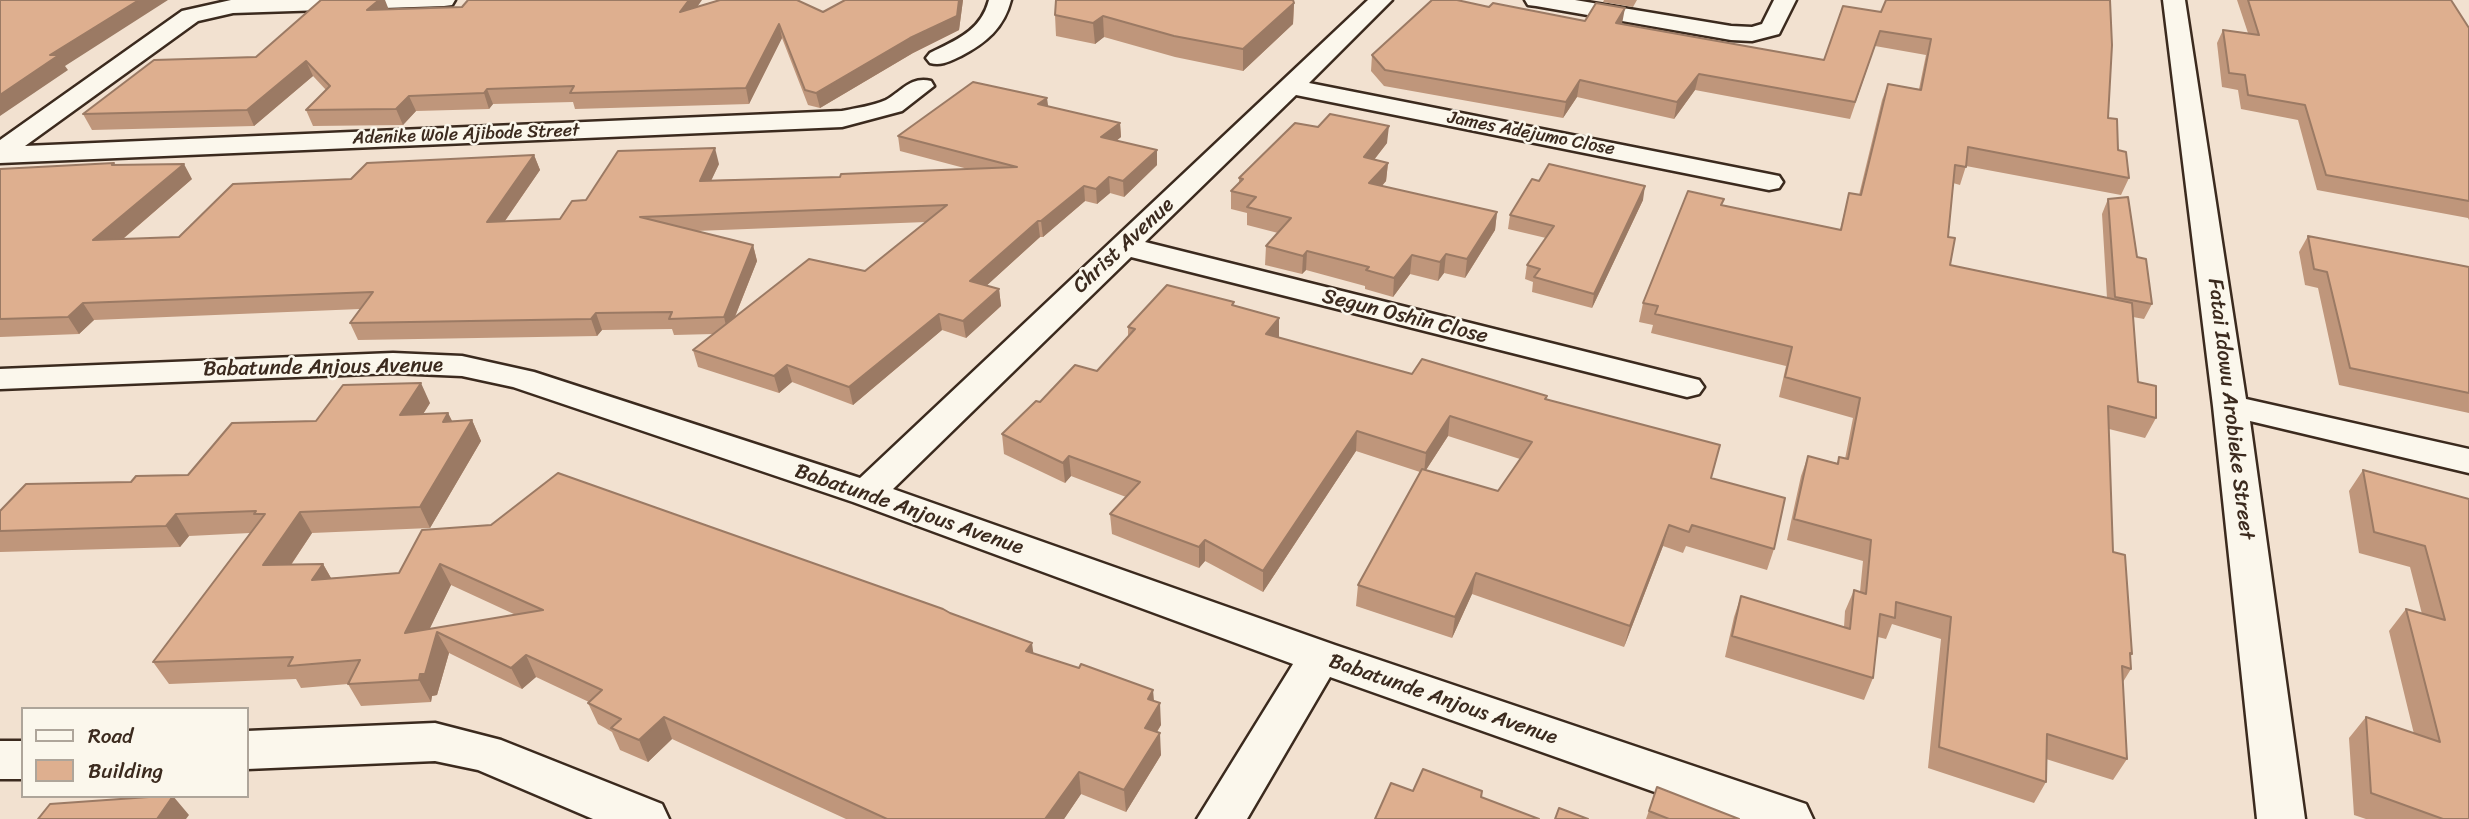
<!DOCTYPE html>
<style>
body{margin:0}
#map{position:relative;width:2469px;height:819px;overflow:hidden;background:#f2e1d0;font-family:Sriracha,sans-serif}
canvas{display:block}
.legend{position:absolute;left:21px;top:707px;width:228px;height:91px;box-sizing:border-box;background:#fbf7ec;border:2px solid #aea59a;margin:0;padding:9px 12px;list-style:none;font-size:21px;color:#3b2a1e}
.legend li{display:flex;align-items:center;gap:14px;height:35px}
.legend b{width:35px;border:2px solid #aea59a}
</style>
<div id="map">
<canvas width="2469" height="819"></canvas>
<ul class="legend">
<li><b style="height:9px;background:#fbf7ec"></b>Road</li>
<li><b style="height:19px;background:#deaf8f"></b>Building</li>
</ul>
</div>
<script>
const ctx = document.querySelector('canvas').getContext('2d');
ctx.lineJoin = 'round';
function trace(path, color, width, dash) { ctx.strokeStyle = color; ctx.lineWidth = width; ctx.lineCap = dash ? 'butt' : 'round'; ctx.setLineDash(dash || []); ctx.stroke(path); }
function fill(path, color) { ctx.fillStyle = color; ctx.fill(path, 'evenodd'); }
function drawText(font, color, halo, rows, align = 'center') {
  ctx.font = font + ' Sriracha,sans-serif'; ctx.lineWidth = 5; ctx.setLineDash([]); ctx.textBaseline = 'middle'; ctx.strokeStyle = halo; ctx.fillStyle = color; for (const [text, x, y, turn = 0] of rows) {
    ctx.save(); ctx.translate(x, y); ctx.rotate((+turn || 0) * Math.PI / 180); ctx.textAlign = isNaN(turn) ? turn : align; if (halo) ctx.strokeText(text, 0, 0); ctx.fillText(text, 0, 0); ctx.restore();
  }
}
const street = new Path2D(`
 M231 0H455L452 5 444 6 233 13 198 21 25 146 842 111C856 108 873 106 886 100 902 91 911 76 931 81L934 86 902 111 842 127 0 163V140L182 11Z
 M989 0H1011C1004 28 986 43 961 56 950 61 942 66 930 63L926 58 930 53C956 40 981 31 989 0Z
 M1368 0H1392L1309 83 1769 174 1779 176 1783 182 1779 188 1769 190 1296 95 1145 242 1699 380 1704 387 1699 394 1687 397 1131 257 893 489 1335 645 1806 804 1813 819H1731L1330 677 1247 819H1197L1293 664 853 502 513 387 462 376 393 373 0 389V369L393 353 462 356 534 372 860 478Z
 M1525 0H1575L1731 26 1752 27 1762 24 1774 0H1796L1779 34 1752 41 1731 40 1536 6 1528 5Z
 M2163 0H2185L2246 399 2469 449V473L2250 421 2305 819H2257L2213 406Z
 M435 723 501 740 662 804 669 819H593L478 770 435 761 247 769V731Z
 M0 741H23V779H0Z`);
trace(street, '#3b2a1e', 5);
fill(street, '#fbf7ec');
fill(new Path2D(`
 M845 0H963L959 30 913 53 820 108 808 105 782 38 749 104 575 109 573 102 493 104 489 109 416 111 403 125 313 126 306 110 326 90 313 76 254 126 92 130 83 114 256 57 389 9 698 7 823 12Z
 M1604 0H1637L1633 7 1603 2Z
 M2237 0H2451L2469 28V220L2468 218 2317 190 2298 120 2241 109 2238 90 2222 87 2217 43 2223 30 2248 33Z
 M1294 3 1293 24 1243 71 1175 57 1104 37 1095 44 1056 36 1055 15Z
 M1489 7 1585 21 1622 24 1824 60 1881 12 2108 118 2118 150 2129 178 2121 195 1966 166 1960 185 1953 183 1948 237 1950 265 2107 298 2102 214 2108 199 2137 257 2152 304 2144 319 2133 317 2138 382 2156 418 2145 438 2109 429 2113 552 2132 654 2130 657 2131 669 2123 682 2127 759 2113 780 2046 759V782L2034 803 1928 768 1941 639 1892 624 1886 639 1878 637 1873 678 1864 700 1725 657 1734 617 1741 596 1844 627 1845 611 1854 590 1860 592 1863 561 1787 540 1801 476 1808 456 1837 463 1839 457 1845 459 1853 418 1779 397 1786 366 1651 333 1653 325 1639 322 1643 303 1722 205 1840 230 1849 193 1859 195 1882 100 1888 84 1919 89 1926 55 1875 46 1850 119 1695 90 1674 119 1577 97 1563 118 1384 86 1371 71 1372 55Z
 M1048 107 1120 123 1121 137 1116 141 1157 150V165L1124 197 1110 193 1097 204 1085 201 1043 237H1040L986 286 999 289 1001 306 966 338 942 330 853 405 792 382 779 393 698 367 693 350 713 334 674 335 672 329 602 330 597 336 358 340 350 323 360 309 94 320 79 334 0 337V169L115 165 192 179 123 239 179 237 351 179 534 155 540 170 505 221 560 219 586 200 719 164 711 180 840 177 968 169 900 151 898 136ZM926 222 865 271 735 317 757 261 753 245 696 231Z
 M1387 143 1374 160 1388 163 1386 181 1382 186 1497 212 1495 230 1465 278 1444 273 1438 281 1410 274 1393 297 1365 289V286L1306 270 1302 274 1265 265 1266 246 1278 233 1247 225V213L1231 209V191L1239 184V178Z
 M1643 200 1592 308 1532 292 1533 282 1525 279 1527 265 1546 238 1508 229 1510 215Z
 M2308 236 2469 267V413L2339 385 2318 288 2305 285 2299 252Z
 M1234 305 1279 337 1278 338 1412 374 1547 399 1711 478 1774 549 1767 570 1686 546 1683 553 1663 546 1624 647 1472 594 1452 638 1356 606 1358 585 1420 472 1356 451 1263 592 1205 561 1199 568 1112 534 1110 514 1126 497 1071 476 1065 483 1004 454 1002 434 1040 402 1097 371 1128 337V327ZM1448 436 1520 459 1498 491 1426 470Z
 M430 403 423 414 448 413 452 421 472 420 481 441 430 528 312 533 291 565 323 564 331 578 399 573 422 530 950 613 1034 654 1154 701 1161 725 1157 732 1161 755 1126 812 1081 794 1064 819H846L672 739 648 762 620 750 612 732 598 724 588 703 589 702 536 677 522 689 449 653 437 695 432 696 431 702 361 706 348 684 301 688 296 679 169 684 153 662 250 533 189 536 180 547 0 552V511L131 482 188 475 316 421ZM451 585 516 615 429 629Z
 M2363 470 2469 499V819H2366L2354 815 2349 738 2366 717 2414 734 2389 631 2406 609 2422 614 2410 567 2359 553 2349 491Z
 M1657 787 1739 819H1646Z`), '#bf967b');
fill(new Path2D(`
 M139 0H168L65 66 68 70 0 116V95L50 55Z
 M379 0H385L389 10H367Z
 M689 0H702L684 26 680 12Z
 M959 0H963L959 30 913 53 820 108 816 93Z
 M1294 3 1293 24 1243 71V49Z
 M1625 8 1622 24 1613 39 1616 23Z
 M1103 16 1104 37 1095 44 1093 23Z
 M779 24 782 38 749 104 746 88Z
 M306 61 313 76 254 126 247 110Z
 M1699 74 1695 90 1674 119 1677 102Z
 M1580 80 1577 97 1563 118 1566 102Z
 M487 89 493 104 489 109 484 93Z
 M409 96 416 111 403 125 396 109Z
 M1047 98 1049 112 1038 104Z
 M1120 123 1121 137 1102 152 1101 137Z
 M1389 126 1387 143 1362 175 1364 157Z
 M715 148 719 164 704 196 700 181Z
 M1157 150V165L1124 197 1123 181Z
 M534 155 540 170 493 238 487 222Z
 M1388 163 1386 181 1368 201 1369 183Z
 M184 164 192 179 103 256 93 240Z
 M1109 177 1110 193 1097 204 1096 189Z
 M1084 186 1085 201 1043 237 1041 221Z
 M1645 186 1643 200 1592 308 1594 294Z
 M1497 212 1495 230 1465 278 1467 259Z
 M1038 221 1040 237 973 298 970 281Z
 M753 245 757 261 728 334 724 317Z
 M1307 251 1306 270 1302 274 1303 256Z
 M1446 254 1444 273 1438 281 1440 262Z
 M1412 255 1410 274 1393 297 1394 278Z
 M999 289 1001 306 966 338 963 321Z
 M83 303 94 320 79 334 68 317Z
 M596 313 602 330 597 336 591 319Z
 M939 314 942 330 853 405 849 387Z
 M1279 318V337L1265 354 1266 334Z
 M787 365 792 382 779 393 774 376Z
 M421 383 430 403 410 435 400 415Z
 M448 413 458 433 443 422Z
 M1450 416 1448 436 1424 473 1426 453Z
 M472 420 481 441 430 528 420 507Z
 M1357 431 1356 451 1263 592V571Z
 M1069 456 1071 476 1065 483 1063 463Z
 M300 512 312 533 276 587 263 565Z
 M176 514 189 536 180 547 166 526Z
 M1669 525 1663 546 1624 647 1630 626Z
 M1205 540V561L1199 568V547Z
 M323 564 335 585 312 580Z
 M440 564 451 585 417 655 405 633Z
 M1476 573 1472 594 1452 638 1455 617Z
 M437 632 449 653 437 695 432 696 431 702 419 680Z
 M1032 643 1035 665 1026 651Z
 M526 655 536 677 522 689 511 668Z
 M1153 690 1155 711 1148 699Z
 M1160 703 1161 725 1146 749 1145 728Z
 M664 717 672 739 648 762 639 740Z
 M1160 733 1161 755 1126 812 1124 790Z
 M1079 772 1081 794 1064 819H1045Z
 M173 796 189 815 186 819H157Z`), '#9b7a64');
const building = new Path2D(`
 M0 0H139L50 55H59L0 95Z
 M321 0H379L367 10 462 7 468 0H689L680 12 720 0H797L823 12 845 0H959L957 16 910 38 816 93 805 90 779 24 746 88 570 93 574 86 487 89 484 93 409 96 396 109 306 110 330 86 306 61 247 110 83 114 154 60 256 57Z
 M1056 0H1293L1294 3 1243 49 1174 36 1103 16 1093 23 1055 15Z
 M1432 0H1457L1489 7 1493 3 1585 21 1596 3 1625 8 1616 23 1824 60 1843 6 1881 12 1886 0H2110L2112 45 2108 118 2117 119 2118 150 2126 152 2129 178 1968 147 1966 167 1955 165 1948 237 1955 238 1950 265 2132 303 2138 382 2156 386V418L2108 406 2113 552 2125 555 2132 654 2130 653 2131 669 2122 666 2127 759 2047 734 2046 782 1939 747 1951 617 1896 602 1895 618 1880 614 1873 678 1732 636 1741 596 1850 629 1854 590 1866 594 1871 540 1794 519 1808 456 1838 464 1839 457 1848 459 1860 398 1785 377 1792 347 1655 314 1658 306 1643 303 1688 191 1724 199 1721 205 1841 230 1849 193 1861 195 1888 84 1921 90 1931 39 1880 31 1855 102 1699 74 1677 102 1580 80 1566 102 1385 70 1372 55Z
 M2248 0H2451L2469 28V201L2326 175 2305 105 2248 95 2245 75 2229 73 2223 30 2259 35Z
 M973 82 1047 98 1038 104 1120 123 1101 137 1157 150 1123 181 1109 177 1096 189 1084 186 1041 221H1038L970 281 999 289 963 321 939 314 849 387 787 365 774 376 693 350 809 259 865 271 947 205 640 217 753 245 724 317 669 319 672 312 596 313 591 319 350 323 373 292 83 303 68 317 0 319V169L114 163 112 165 184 164 93 240 179 237 233 184 351 179 367 163 534 155 487 222 560 219 572 201 586 200 618 151 715 148 700 181 840 177 841 174 1017 167 898 136Z
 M1330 114 1389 126 1364 157 1388 163 1369 183 1497 212 1467 259 1446 254 1440 262 1412 255 1394 278 1366 270 1369 267 1307 251 1303 256 1266 246 1291 218 1247 207 1256 197 1231 191 1243 179 1239 178 1295 123 1318 127Z
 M1549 164 1645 186 1594 294 1534 277 1540 269 1527 265 1554 226 1510 215 1532 179 1539 181Z
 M2128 197 2137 257 2146 259 2152 304 2115 297 2108 199Z
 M2308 236 2469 267V393L2350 368 2327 272 2314 269Z
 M1167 285 1234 302 1232 305 1279 318 1266 334 1412 374 1422 359 1547 396 1545 399 1720 445 1711 478 1785 498 1774 549 1692 525 1689 532 1669 525 1630 626 1476 573 1455 617 1358 585 1422 469 1498 491 1532 442 1450 416 1426 453 1357 431 1263 571 1205 540 1199 547 1110 514 1140 482 1069 456 1063 463 1002 434 1036 401 1040 402 1075 365 1097 371 1135 329 1128 327Z
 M421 383 400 415 448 413 443 422 472 420 420 507 300 512 263 565 323 564 312 580 399 573 422 530 491 525 558 473 943 609 950 613 1032 643 1026 651 1079 668 1081 664 1153 690 1148 699 1160 703 1145 728 1160 733 1124 790 1079 772 1045 819H887L664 717 639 740 611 728 621 719 588 703 602 690 526 655 511 668 437 632 425 674H420L419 680 348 684 360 660 288 666 293 657 153 662 265 514H254L256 511 176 514 166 526 0 531V511L26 484 131 482 136 476 188 475 232 423 316 421 343 385ZM440 564 543 610 405 633Z
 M2363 470 2469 499V819H2443L2371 793 2366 717 2440 742 2406 609 2445 620 2425 546 2374 532Z
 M1423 769 1482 791 1481 797 1539 819H1375L1391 783 1413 791Z
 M1657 787 1739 819H1669L1649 811Z
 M163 796H173L157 819H38L50 804Z
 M1559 808 1588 819H1555Z`);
fill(building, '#deaf8f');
trace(building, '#9b7a64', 2);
drawText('18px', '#3b2a1e', '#fbf7ec', [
 ["James Adejumo Close",1531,134,11],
 ["Adenike Wole Ajibode Street",466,135,-2]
]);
drawText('21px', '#3b2a1e', '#fbf7ec', [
 ["Christ Avenue",1124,246,-43],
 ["Segun Oshin Close",1405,317,14],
 ["Babatunde Anjous Avenue",323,368,-1],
 ["Fatai Idowu Arobieke Street",2230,409,83],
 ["Babatunde Anjous Avenue",909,510,19],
 ["Babatunde Anjous Avenue",1443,700,19]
]);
</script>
